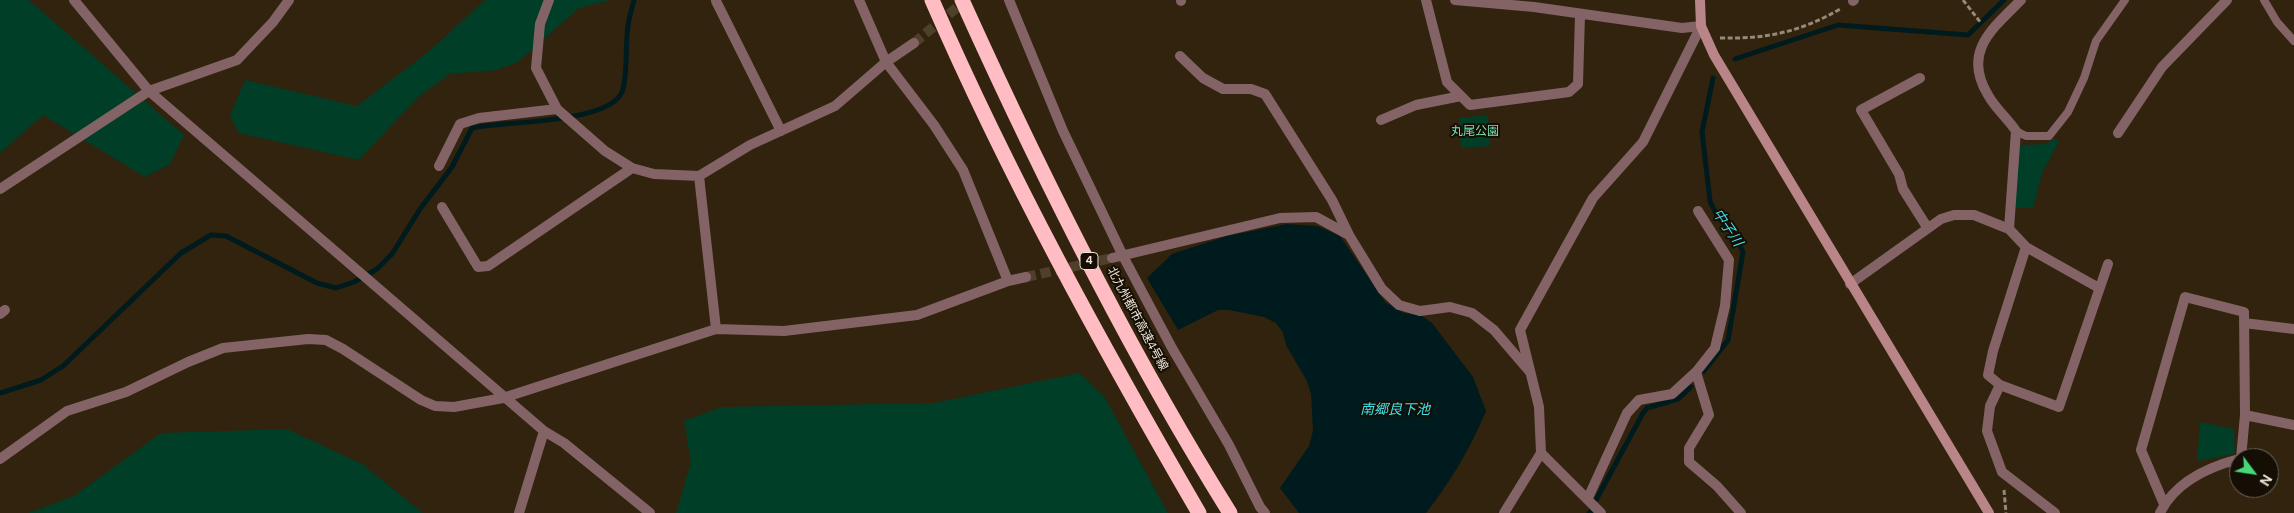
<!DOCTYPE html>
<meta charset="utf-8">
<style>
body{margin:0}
#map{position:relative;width:2294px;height:513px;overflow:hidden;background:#31230d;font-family:"DM Sans",sans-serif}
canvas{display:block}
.north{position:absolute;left:2229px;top:448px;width:50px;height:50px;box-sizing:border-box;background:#140e05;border:1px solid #6c6459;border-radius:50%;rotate:121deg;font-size:14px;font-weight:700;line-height:20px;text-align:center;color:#efe6d8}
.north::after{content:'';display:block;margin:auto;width:18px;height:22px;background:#45d77a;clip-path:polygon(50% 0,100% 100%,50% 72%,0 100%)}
</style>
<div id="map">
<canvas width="2294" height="513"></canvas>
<div class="north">N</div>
</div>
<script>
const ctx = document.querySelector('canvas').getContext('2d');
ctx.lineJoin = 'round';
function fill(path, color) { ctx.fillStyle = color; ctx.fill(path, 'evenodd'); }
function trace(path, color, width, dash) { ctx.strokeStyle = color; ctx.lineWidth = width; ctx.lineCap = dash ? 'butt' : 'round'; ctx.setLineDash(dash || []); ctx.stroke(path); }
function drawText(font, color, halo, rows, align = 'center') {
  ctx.font = font + ' "DM Sans","Noto Sans JP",sans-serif'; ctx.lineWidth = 4; ctx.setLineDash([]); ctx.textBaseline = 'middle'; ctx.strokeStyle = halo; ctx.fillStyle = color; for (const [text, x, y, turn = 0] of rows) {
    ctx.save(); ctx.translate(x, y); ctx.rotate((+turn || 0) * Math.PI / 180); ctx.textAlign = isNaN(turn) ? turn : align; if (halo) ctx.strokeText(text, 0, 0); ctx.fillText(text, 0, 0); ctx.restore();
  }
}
fill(new Path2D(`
 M0 0H29L184 135 170 164 145 177 43 115 0 153Z
 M485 0H610L579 8 518 62 496 70 450 74 418 97 359 160 239 133 230 116 245 80 357 106 427 53Z
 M1488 115 1490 146 1461 148 1459 118Z
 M2053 138 2059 142 2042 173 2033 208H2013L2016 152 2021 145 2047 144Z
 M1079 373 1104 396 1168 513H676L691 462 684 421 722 407 934 403Z
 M2200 422 2234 429 2235 454 2197 461Z
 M287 429 362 464 423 513H28L74 496 161 433Z`), '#003e27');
fill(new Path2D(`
 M1287 224 1317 226 1340 236 1385 302 1404 313 1422 316 1432 323 1473 377 1486 411C1470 449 1451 481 1426 513H1299L1280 488 1309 446 1313 431 1311 394 1307 381 1287 347 1282 331 1276 323 1264 317 1229 310H1218L1178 330 1147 278 1172 254 1227 236Z`), '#001b1d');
trace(new Path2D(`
 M1735 59 1838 25 1968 35 2004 0
 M1704 371 1728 340 1743 252 1735 235 1717 216 1710 201 1702 132 1713 78
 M0 393 41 380 63 366 181 253 211 235 226 236 317 283 336 288 354 282 377 269 392 254 420 209 452 167 472 128C504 121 608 124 622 92 628 77 625 44 628 26 629 17 632 9 634 0
 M1596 500 1643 413 1647 408 1678 399 1691 387
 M1589 513 1591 511`), '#001b1d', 5);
trace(new Path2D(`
 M914 43 966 0
 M1026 277 1112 258`), '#4e402b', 10, [10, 5]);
trace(new Path2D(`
 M1963 0 1981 23
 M1720 38C1768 39 1800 32 1842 8
 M2004 490 2006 513`), '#958977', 3, [5, 2.5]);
trace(new Path2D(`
 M2264 0 2277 22 2294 41
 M2016 131 2026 136H2049L2068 112 2084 78 2096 41 2125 0`), '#846366', 8);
trace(new Path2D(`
 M74 0 149 91 544 431 519 513
 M549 0 540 24 536 68 557 109 605 151 632 168 654 174 699 176 750 145 835 106 886 62 914 43
 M859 0 886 62 934 125 963 170 1008 281
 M1009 0 1063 131 1123 256 1172 348 1229 445 1260 507 1265 513
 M1181 0V1
 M1426 0 1447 82 1470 105 1569 92 1578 84 1580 15
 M1455 0 1534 7 1682 28 1701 26
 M716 1 781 131
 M1853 1 1854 0
 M1180 56 1203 78 1223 89H1251L1265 94 1332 200 1349 235
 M1920 78 1861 110 1899 174 1903 189 1927 227
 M1381 120 1416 105 1461 96
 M2118 133 2162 67 2227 0
 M439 166 460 124 479 118 557 109
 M699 176 716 329
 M0 189 149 91 237 60 273 22 289 0
 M442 207 478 267 488 266 632 168
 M2009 229 2016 131C2008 119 1995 108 1988 95 1962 52 1992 29 2021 0
 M2026 247 1993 351 1988 375 2000 385 2059 407 2108 264
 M1112 258 1280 218 1316 217 1349 235 1382 289 1399 305 1420 311 1450 307 1472 313 1494 330 1530 372
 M1850 284 1941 219 1954 215H1974L2009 229 2026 247 2099 288
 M0 314 5 310
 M2244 323 2294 329
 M1696 372 1709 415 1689 448V462L1717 486 1741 513
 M2000 385 1990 406 1987 431 2002 472 2055 513
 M544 431 564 443 650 513
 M2241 458 2245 415 2294 425
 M0 459 67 411 126 392 188 362 223 348 308 339 326 340 343 349 421 400 435 406 454 407 503 398 716 329 784 331 917 315 1008 281 1026 277
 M1588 498 1627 413 1639 400 1672 394 1696 372 1715 348 1725 306 1729 260 1698 211
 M2164 504 2141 450 2185 297 2244 312 2245 415
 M1504 513 1541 453
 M1601 513 1541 453 1539 407 1520 330 1593 198 1643 142 1701 26
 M2160 513C2175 482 2208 467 2239 459`), '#846366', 10);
trace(new Path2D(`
 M1700 0 1701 26 1714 55 1989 513`), '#ba8589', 10);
trace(new Path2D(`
 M932 0C1009 177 1102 346 1199 513
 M962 0C1041 175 1128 350 1230 513`), '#ffbcc2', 15);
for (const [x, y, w] of [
 [1089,261,18]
]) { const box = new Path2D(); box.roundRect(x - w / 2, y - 8.5, w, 17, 4); ctx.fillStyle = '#140e05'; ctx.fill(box); trace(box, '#efe6d8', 1); }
drawText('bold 11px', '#efe6d8', null, [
 ["4",1089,261]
]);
drawText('12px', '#76e4b1', '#140e05', [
 ["丸尾公園",1475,132]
]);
drawText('12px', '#efe6d8', '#140e05', [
 ["北九州都市高速4号線",1137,319,62]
]);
drawText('italic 14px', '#43dfe7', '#140e05', [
 ["中子川",1727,228,56],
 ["南郷良下池",1395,410]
]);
</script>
